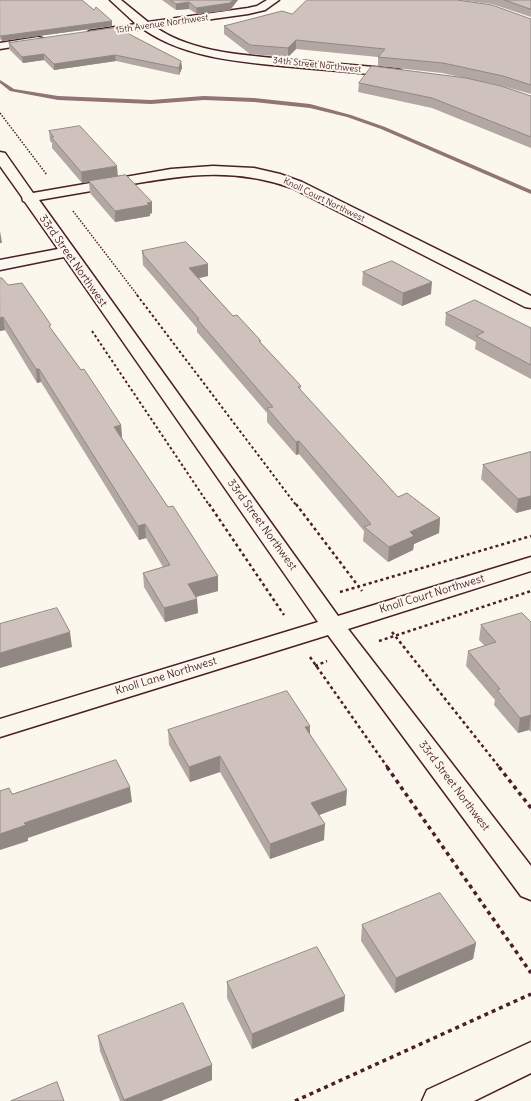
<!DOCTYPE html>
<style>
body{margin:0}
canvas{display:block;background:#fbf7ec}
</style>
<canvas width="531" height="1101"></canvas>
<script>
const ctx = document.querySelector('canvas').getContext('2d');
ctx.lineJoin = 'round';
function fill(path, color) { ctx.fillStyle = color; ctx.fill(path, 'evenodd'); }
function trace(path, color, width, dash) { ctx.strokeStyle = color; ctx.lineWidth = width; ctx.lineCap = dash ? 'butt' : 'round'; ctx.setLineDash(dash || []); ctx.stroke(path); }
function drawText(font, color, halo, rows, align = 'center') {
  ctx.font = font + ' Delius,sans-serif'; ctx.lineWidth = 4; ctx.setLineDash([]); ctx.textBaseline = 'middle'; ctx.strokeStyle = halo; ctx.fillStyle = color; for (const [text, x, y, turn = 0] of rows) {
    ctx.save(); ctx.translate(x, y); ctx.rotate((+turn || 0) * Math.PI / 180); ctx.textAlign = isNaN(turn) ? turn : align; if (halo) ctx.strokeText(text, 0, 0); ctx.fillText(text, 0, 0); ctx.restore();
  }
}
fill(new Path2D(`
 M0 80 14 89 58 96 151 100 204 96 254 98 310 104 351 115 385 127 531 190V194L381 129 347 117 310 108 254 102 204 100 151 104 58 100 10 91 0 83Z`), '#907477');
const minor = new Path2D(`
 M110 0H121L148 22 248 8 257 6 267 0H279L265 10 248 14 155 27C194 54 248 55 294 60 328 63 363 66 397 69L401 70 403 73 401 76 397 77C362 73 328 70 293 67 243 62 186 59 143 29L93 36 89 35 87 33 89 31 136 24Z
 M38 37 42 38 44 40 42 42 0 49V43Z
 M0 152 5 153 33 193 171 169 213 166 254 168 280 174 302 182 531 296V308L525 307 292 188C230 167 188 175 126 185 97 190 68 195 39 200L338 616 531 557V571L348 629 531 866V900L521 896 328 635 0 737V719L318 622 64 257 0 270V260L58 249 25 202 23 201 22 197 0 166Z
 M531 1042V1073L474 1101H422L427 1090Z`);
trace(minor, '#4a1f2b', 3);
trace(new Path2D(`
 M0 113 47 175
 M73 211 138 296`), '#4a1f2b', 1.5, [1.5, 1.5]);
trace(new Path2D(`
 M137 295 296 505
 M92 331 209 505`), '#4a1f2b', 2, [2.5, 2.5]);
trace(new Path2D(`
 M209 504 284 615
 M296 504 362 591
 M340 592 531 536
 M392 632 500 768
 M379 641 531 591
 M310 657 388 768
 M315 666 327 661`), '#4a1f2b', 2.5, [3, 3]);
trace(new Path2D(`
 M387 767 531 973
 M499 767 531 808
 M295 1101 531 994`), '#4a1f2b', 3.5, [4, 4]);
fill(minor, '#fbf7ec');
fill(new Path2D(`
 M162 0H238L230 10 197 14 189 9 176 10Z
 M459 0H531V17L492 4Z
 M0 1 112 26 2 41 0 39Z
 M292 14 531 19V94L502 86 442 73 378 66V57L296 49 288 57 250 54 224 34V26Z
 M129 34 181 61 182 68 179 75 116 61 54 70 44 60 23 63 9 49V43Z
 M359 83 531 96V148L432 108 358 92Z
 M49 131 118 176 152 202V213L150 214V216L115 222 90 193 89 182 82 183 52 148V143L50 141Z
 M142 251 208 276 199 278 233 316 261 343 301 386 300 390 398 497 440 518 439 533 414 544 413 550 388 562 363 541 364 531 299 454 296 455 267 422V413L197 332V328L143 265Z
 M363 272 431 294 402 306 362 285Z
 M0 278 52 330 121 425 122 438 168 507 218 576V591L196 597 198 613 165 622 144 587 143 573 163 567 146 538 139 540 41 382 37 383 5 330 0 331Z
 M446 313 531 328V379L475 349 476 342 445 325Z
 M531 452V509L516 513 481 479 483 465Z
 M531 622V732L529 730 518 733 494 705 495 700 466 666 468 651 485 646 479 640 481 625Z
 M310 726V735L346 805 319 815 324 840 270 859 220 772 190 782 169 745 168 730Z
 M362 925 476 943 473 959 395 993 361 941Z
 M227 982 344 1011 252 1049 227 998Z
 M98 1036 212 1065V1080L161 1101H120L100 1051Z`), '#b2a7a2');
fill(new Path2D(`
 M233 0H238L230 10 197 14 196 8Z
 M189 2V9L176 10V4Z
 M112 21V26L2 41 1 36Z
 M296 40V49L288 57V48Z
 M44 54V60L23 63 22 57Z
 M115 55 116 61 54 70V64Z
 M181 61 182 68 179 75V68Z
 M117 166 118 177 82 183 81 172Z
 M152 202V213L150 214V216L115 222V211Z
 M0 231 2 243H0Z
 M208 264V276L190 280 189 268Z
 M432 282 431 294 402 306 403 293Z
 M3 317 5 330 0 331V318Z
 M36 369H39L41 382 37 383Z
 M121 425 122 439 114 427Z
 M299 441V454L296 455V442Z
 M531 496V509L516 513 518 499Z
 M440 518 439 533 414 544 413 550 388 562 389 547 410 532Z
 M145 524 146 538 139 540 138 526Z
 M218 576V591L188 599V584Z
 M197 599 198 613 165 622 164 608Z
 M70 632 72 647 0 668V653Z
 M531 715 529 730 518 733 520 718Z
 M310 726V741L305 727Z
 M220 756V772L190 782 189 767Z
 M130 787 132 802 28 838V841L0 850V834L24 823Z
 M347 790 346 805 311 818V803Z
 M325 824 324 840 270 859V844Z
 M476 943 473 959 395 993 396 978Z
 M345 996 344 1011 252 1049V1034Z
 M212 1065V1080L161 1101H124V1100Z`), '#918884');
const building = new Path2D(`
 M0 0H82L94 10 96 7 112 21 1 36 0 35Z
 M171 0H233L230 3 196 8 189 2 176 4Z
 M307 0H457L492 5 531 19V85L503 76 443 63 378 57 385 49 296 40 288 48 250 45 224 26 282 11 292 14Z
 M505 0H531V9Z
 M121 27 129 34 181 61 179 68 115 55 54 64 44 54 22 57 9 43Z
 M372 66 466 78 501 86 531 96V137L432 98 359 83Z
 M80 126 117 166 81 172 51 137H54L49 131Z
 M126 175 152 202 147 203 149 205 115 211 89 181Z
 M186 242 208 264 189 268 233 316 237 315 261 341H259L301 386 298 387 398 497 407 493 440 518 410 532 414 536 389 547 364 527 371 524 299 441 296 442 267 408 273 407 197 319H199L142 253H144L142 251Z
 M392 261 432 282 403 293 363 272Z
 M0 278H2L8 285 22 283 51 325 49 326 81 370 84 369 121 425 114 427 168 507 173 506 218 576 188 584 197 599 164 608 143 573 170 565 145 524 138 526 39 369H36L3 317 0 318Z
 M475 300 531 328V365L476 336 484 332 446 313Z
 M531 452V496L518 499 483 465Z
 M57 608 70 632 0 653V624Z
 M522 613 531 622V715L520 718 497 690 500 689 468 651 496 642 481 625Z
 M287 691 310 726 305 727 347 790 311 803 325 824 270 844 220 756 189 767 168 730Z
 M116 760 130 787 24 823 26 825 0 834V791L9 788 12 794Z
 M440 893 476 943 396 978 362 925Z
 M317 947 345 996 252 1034 227 982Z
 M183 1003 212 1065 124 1100 98 1036Z
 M57 1082 64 1101H11Z`);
fill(building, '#cfc2bc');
trace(building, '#918884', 1);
drawText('9px', '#4a1f2b', '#fbf7ec', [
 ["15th Avenue Northwest",162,24,-8],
 ["34th Street Northwest",317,65,6],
 ["Knoll Court Northwest",324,200,26]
]);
drawText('11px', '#4a1f2b', '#fbf7ec', [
 ["33rd Street Northwest",73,261,55],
 ["33rd Street Northwest",262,525,54],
 ["Knoll Court Northwest",432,594,-17],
 ["Knoll Lane Northwest",166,676,-17],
 ["33rd Street Northwest",454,786,53]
]);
</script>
